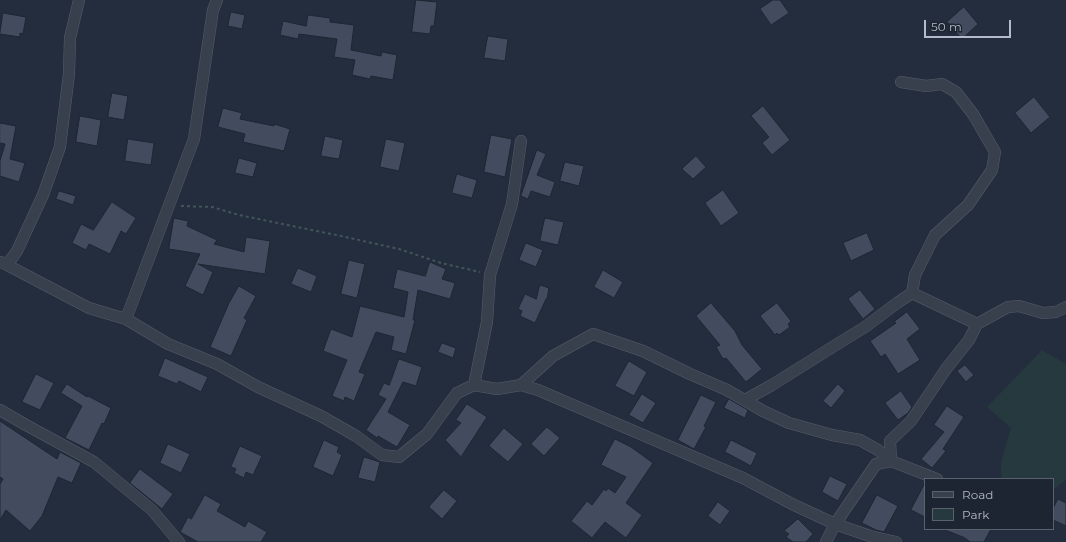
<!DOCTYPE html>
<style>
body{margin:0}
#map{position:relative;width:1066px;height:542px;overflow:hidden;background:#242d3d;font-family:Montserrat,sans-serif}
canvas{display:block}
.legend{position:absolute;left:924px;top:478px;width:130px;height:52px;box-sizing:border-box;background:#1d2432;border:1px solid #59606e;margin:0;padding:5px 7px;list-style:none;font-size:12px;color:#b4bac8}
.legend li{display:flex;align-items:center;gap:8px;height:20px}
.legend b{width:20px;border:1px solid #59606e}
.scale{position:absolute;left:924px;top:20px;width:87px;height:18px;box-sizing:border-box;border:2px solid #b4bac8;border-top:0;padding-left:5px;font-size:12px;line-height:14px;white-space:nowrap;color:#b4bac8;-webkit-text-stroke:3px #1d2432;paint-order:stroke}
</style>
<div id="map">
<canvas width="1066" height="542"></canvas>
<ul class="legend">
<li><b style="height:5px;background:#383f4d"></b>Road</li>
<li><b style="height:11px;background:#26393e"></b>Park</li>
</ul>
<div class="scale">50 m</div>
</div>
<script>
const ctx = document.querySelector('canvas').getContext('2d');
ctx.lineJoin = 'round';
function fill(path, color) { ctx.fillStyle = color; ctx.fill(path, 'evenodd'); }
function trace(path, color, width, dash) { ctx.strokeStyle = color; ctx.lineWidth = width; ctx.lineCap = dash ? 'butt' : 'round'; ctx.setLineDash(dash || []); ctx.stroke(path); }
fill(new Path2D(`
 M1042 350 1066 364V480L1053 490V479H1002C998 465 1007 442 1011 428L987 407Z`), '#26393e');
const building = new Path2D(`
 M416 0 437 2 434 26H431L430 34 412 32Z
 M773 0H780L789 13 771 25 760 9Z
 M964 7 978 24 962 39 947 22Z
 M231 12 245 15 242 29 228 26Z
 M3 13 26 17 23 34 20 33V37L0 34Z
 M308 15 330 18V22L354 25 351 50 381 56 382 52 397 55 393 80 371 76 370 79 352 75 355 60 334 57 337 39 299 34 298 39 280 35 283 21 306 26Z
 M488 36 508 39 505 61 484 58Z
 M112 93 128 96 124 120 108 117Z
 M1034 97 1050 117 1031 133 1015 113Z
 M763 106 790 140 772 155 762 143 769 137 751 116Z
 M223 108 242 113 240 119 274 126V124L290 129 284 151 243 142 245 134 218 127Z
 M80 116 101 120 97 146 76 142Z
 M0 123 16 126 10 159 25 163 19 182 0 176V161L5 144 0 143Z
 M491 135 512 139 505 177 484 172Z
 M325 136 343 140 339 159 321 156Z
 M128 139 154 143 151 165 125 161Z
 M386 139 405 143 399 171 380 167Z
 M537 150 546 154 537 175 555 182 550 197 531 191 528 199 521 196Z
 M696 156 706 167 693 179 682 169Z
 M239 158 257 163 253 177 235 173Z
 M565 162 584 166 579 186 560 181Z
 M457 174 477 180 472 198 452 193Z
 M723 190 739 213 721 226 705 203Z
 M59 191 76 196 73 205 56 199Z
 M112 202 136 218 126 234 121 231 110 254 89 244 86 250 72 243 81 224 93 230Z
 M174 218 188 221 187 226 217 240 214 244 244 252 246 237 270 241 265 274 198 264 213 272 203 295 185 286 200 254 169 249Z
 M545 218 564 222 558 245 540 241Z
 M867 233 874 250 851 261 843 243Z
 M526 243 543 250 536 267 519 260Z
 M349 260 365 264 357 298 341 294Z
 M430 262 446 269 442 279 455 283 450 299 418 290 413 320H415L406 354 391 350 394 337 376 332 359 372 365 374 354 401 345 397 344 401 332 396 347 360 323 351 331 329 352 337 360 306 404 317 408 292 393 288 397 269 425 276Z
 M298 268 317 276 311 292 291 284Z
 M603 270 623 282 614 298 594 287Z
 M540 285 549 288 547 299H546L535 323 520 316 522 311 518 309 525 294 536 299Z
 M239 286 256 296 244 318 247 320 231 356 210 347 229 303Z
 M860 290 875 309 863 319 848 299Z
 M711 303 735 331 742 345 762 369 746 382 726 358 723 359 716 347 720 345 696 316Z
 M777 303 791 321 788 324 790 327 779 335 777 333 775 335 760 316Z
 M907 312 920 329 907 339 920 360 898 374 885 354 881 357 870 341 896 323 894 322Z
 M442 343 456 348 453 358 438 352Z
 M165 358 208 377 201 392 179 381 177 384 158 376Z
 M399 359 422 367 416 386 403 382 388 412 410 425 397 447 378 436 377 438 366 430 386 399 378 395 384 383 389 385Z
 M629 361 647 372 634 396 615 386Z
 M965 365 974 375 966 382 957 371Z
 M36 374 54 383 40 410 22 402Z
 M67 384 87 397 88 396 111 408 104 424 102 423 89 450 65 438 82 406 61 393Z
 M838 384 845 391 831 408 823 401Z
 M901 391 912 407 908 413 898 420 885 403Z
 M642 394 656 403 643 423 629 415Z
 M701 395 716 402 704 426 706 427 694 449 678 440Z
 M729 399 748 410 745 418 724 408Z
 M467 404 487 417 461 457 445 440 461 423 456 420Z
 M947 406 964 417 943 449 946 451 932 468 921 459 944 432 934 425Z
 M0 421 57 459 60 452 81 463 72 483 58 477 42 516 30 531 6 510 0 520V484L3 479 0 477Z
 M547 427 560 438 544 456 531 444Z
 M504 428 523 444 508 462 489 446Z
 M615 439 631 447 653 463 626 503 642 515 626 538 605 522 592 538 571 521 587 501 592 505 604 489 606 491 608 488 615 493 626 477 601 465Z
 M324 440 339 447 337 452 342 455 333 476 313 467Z
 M731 440 757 453 751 466 725 452Z
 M168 444 190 454 181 473 160 463Z
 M240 446 262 456 253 475 246 472 244 478 234 473 236 469 231 467Z
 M364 457 380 462 375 482 358 478Z
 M140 469 173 494 162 509 130 483Z
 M830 476 847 484 838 501 822 492Z
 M925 483V517L911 510Z
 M444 490 457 501 442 519 429 507Z
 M205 495 221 504 217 511 245 527 248 521 267 532 261 542H198L180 532 188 517 191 519Z
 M877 495 898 506 884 532 876 530 862 523Z
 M1058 499 1066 503V526L1053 520V509Z
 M718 502 730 511 720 525 708 516Z
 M798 519 813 534 806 542H793L786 537 789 534 784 531Z
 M943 529H991L984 542H970L965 538Z`);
fill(building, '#434c5f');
trace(building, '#1f2634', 1);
const minor = new Path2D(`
 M1 262 7 265 17 251 43 195 60 147 69 74 70 38 79 0
 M7 265 89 308 126 319 168 344 217 364 258 387 321 416 356 436 382 455 399 457 427 434 457 393 474 385 497 389 521 385 538 390 743 478 792 504 835 524 870 536 896 542
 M912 293 977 324
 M126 319 194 139 213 10 217 0
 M474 385 487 322 490 275 512 204 521 141
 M521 385 553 356 593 334 643 351 690 374 727 390 763 411 789 423 832 435 860 440 878 450 891 461 937 479
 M745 400 772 385 839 343 865 327 897 303 912 293 915 275 935 235 968 205 992 170 995 152 973 114 956 92 942 84 926 86 901 82
 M0 410 26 425 94 462 152 510 179 542
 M826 542 835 524 876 464 891 461 890 441 911 421 946 369 969 340 977 324 1008 307 1019 306 1043 313 1056 312 1066 307`);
trace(minor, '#565d6b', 12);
trace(new Path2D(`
 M181 206 212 207 239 215 341 236 399 249 441 263 480 272`), '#415558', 2, [3, 3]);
trace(minor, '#383f4d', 11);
</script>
